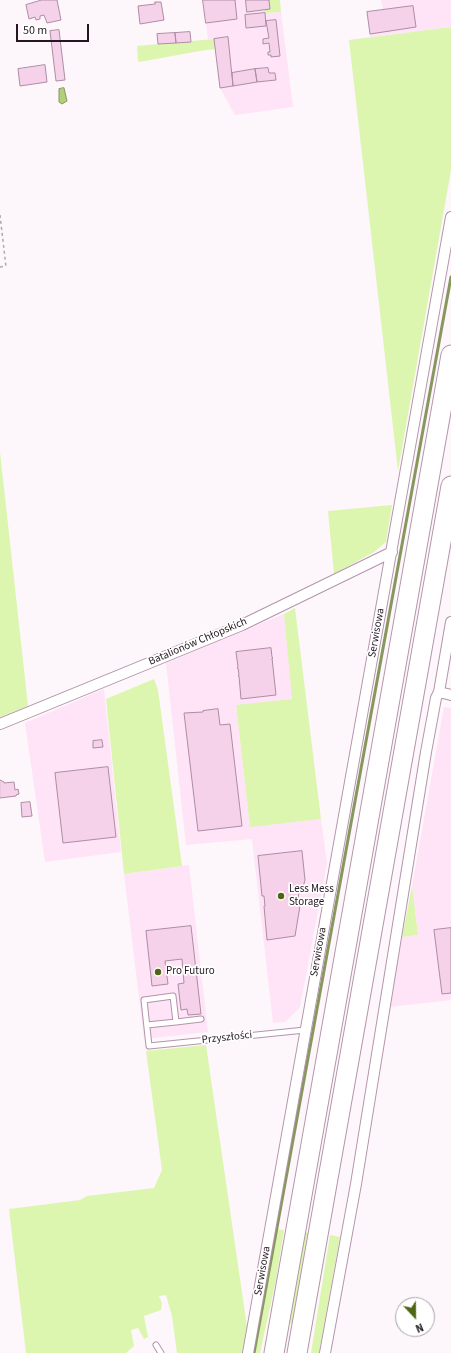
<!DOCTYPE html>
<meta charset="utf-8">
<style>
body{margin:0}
#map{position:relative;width:451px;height:1353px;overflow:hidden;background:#fdf6fb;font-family:"Source Sans 3",sans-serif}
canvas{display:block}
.north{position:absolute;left:395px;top:1297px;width:40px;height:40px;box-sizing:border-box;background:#fff;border:1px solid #a7a2a6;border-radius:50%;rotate:158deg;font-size:11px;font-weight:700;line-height:16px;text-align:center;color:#241720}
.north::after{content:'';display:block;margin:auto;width:14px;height:18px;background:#4e6512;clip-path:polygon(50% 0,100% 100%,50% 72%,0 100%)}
.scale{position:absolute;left:16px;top:24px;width:73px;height:18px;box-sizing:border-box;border:2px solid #241720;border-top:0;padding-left:5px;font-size:12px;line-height:14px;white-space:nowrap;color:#241720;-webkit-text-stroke:3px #fff;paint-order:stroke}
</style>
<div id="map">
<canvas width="451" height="1353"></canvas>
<div class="north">N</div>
<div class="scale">50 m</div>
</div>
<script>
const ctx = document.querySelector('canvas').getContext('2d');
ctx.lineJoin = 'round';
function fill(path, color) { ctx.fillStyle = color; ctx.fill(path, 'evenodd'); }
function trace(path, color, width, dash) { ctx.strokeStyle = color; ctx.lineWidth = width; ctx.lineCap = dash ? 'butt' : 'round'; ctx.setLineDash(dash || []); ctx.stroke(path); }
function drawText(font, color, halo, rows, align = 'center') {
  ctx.font = font + ' "Source Sans 3",sans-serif'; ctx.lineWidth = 3.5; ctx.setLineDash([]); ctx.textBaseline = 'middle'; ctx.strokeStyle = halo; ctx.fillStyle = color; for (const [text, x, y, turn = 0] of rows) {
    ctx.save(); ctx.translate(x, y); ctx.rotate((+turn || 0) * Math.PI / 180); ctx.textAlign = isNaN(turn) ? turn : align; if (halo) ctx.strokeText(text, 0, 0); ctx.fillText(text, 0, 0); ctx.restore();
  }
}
fill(new Path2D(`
 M203 0H269L265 13 281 12 293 107 235 115 220 88 214 39H208Z
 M381 0H451V27L370 37 367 12 383 10Z
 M284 614 293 699 236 706 250 826 321 819 327 863 300 1007 285 1022 273 1023 252 839 186 845 166 663Z
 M104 689 121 852 45 862 25 723Z
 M444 707 451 708V1000L389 1007 402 937 418 935 412 886Z
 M189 865 208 1032 144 1039 124 874Z`), '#fee4f6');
fill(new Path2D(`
 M269 0H280L281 12 265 13 264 10Z
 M451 27V170L398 471 349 40Z
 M214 39 215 49C189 52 164 58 138 62L137 46Z
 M0 452 28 706 0 717Z
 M392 505 386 542 374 552 334 574 328 511Z
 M295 608 321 819 250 827 236 705 292 699 284 614Z
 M154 679 158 690 182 866 124 874 106 699Z
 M412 886 418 935 402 937Z
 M206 1045 247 1327 242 1353H177L172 1316 166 1295 159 1296 162 1303 161 1310 144 1316 148 1337 144 1339 138 1328 131 1330 134 1346 126 1353H26L9 1209 80 1200 87 1196 154 1188 162 1170 146 1051Z
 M274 1229 284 1230 276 1280 260 1353H252Z
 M304 1232 309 1233 293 1324 288 1323Z
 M330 1235 340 1237 319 1353H311Z`), '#dcf6af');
const water = new Path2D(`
 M64 88 67 101 62 104 59 102V89Z`);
fill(water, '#b1ce78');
trace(water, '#87975e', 1);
trace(new Path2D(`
 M254 1353 451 277`), '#87975e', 3);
const building = new Path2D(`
 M42 0H57L61 20 47 23 44 15 40 16V19L36 20 35 17 29 19 26 5Z
 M203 0H235L237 19 206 23Z
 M246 0H269L270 9 247 12Z
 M155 2H161L164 20 140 24 138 6 155 4Z
 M413 6 416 27 370 34 367 12Z
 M265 13 266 26 246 28 245 15Z
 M276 20 280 56 271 57V55H268V52H270L269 43 263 44V39L269 38 266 21Z
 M59 30 65 80 56 81 50 31Z
 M190 32 191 42 176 43 175 33Z
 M175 33 176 43 158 44 157 34Z
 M228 37 233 86 220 88 214 39Z
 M45 65 47 82 20 86 18 69Z
 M268 68 269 73H275L276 80 257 82 255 69Z
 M255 69 257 82 233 86 232 73Z
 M271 648 272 657 273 658H272L276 695 241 699 239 676H238L239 675 238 668H237L238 667 236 652Z
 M218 709 220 725 230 724 242 826 198 831 184 713 203 712V711Z
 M102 740 103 747 93 748V741Z
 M108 767 116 837 63 843 55 773Z
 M0 780 4 782V783L14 782 15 790 18 789 19 794 16 795V796L0 798Z
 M30 802 32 816 22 817 21 803Z
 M302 851 305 880 303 887H300L301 892H299L297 905 300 906 295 936 267 940 264 906H265L264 896H262L258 856Z
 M191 926 201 1014 188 1015 187 1009 181 1010 178 984 184 983 182 959 165 961 168 984 152 986 146 931Z
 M451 928V993L442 994 434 930Z`);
fill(building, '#f5d2ea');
trace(building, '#ad8da3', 1);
const service = new Path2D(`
 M176 1022 201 1019
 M147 1025 176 1022 173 996 144 1000 149 1046 305 1030
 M156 1345 161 1353`);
const minor = new Path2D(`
 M439 692 451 695
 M0 724 242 625 392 552
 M248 1353 451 217
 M325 1353 356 1184 426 752 436 698 439 692 451 622`);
const motorway = new Path2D(`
 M274 1353 451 355
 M297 1353 451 486`);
trace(service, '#b494aa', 7);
trace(minor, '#b494aa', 12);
trace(motorway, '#b494aa', 21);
trace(new Path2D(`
 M0 215 6 267
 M0 267 6 266`), '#b1a8ae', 1.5, [3, 3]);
trace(service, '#fff', 5);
trace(minor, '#fff', 10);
trace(motorway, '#fff', 19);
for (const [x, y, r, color] of [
 [281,896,4,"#4e6512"],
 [158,972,4,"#4e6512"]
]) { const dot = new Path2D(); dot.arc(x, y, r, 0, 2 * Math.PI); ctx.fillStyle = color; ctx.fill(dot); trace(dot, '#fff', 1.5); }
drawText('11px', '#241720', '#fff', [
 ["Serwisowa",377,633,-80],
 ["Batalionów Chłopskich",198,642,-23],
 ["Serwisowa",319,952,-80],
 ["Przyszłości",227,1038,-6],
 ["Serwisowa",263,1271,-80]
]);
drawText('11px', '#241720', '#fff', [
 ["Less Mess",289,890],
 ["Storage",289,903],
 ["Pro Futuro",166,972]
], 'left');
</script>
